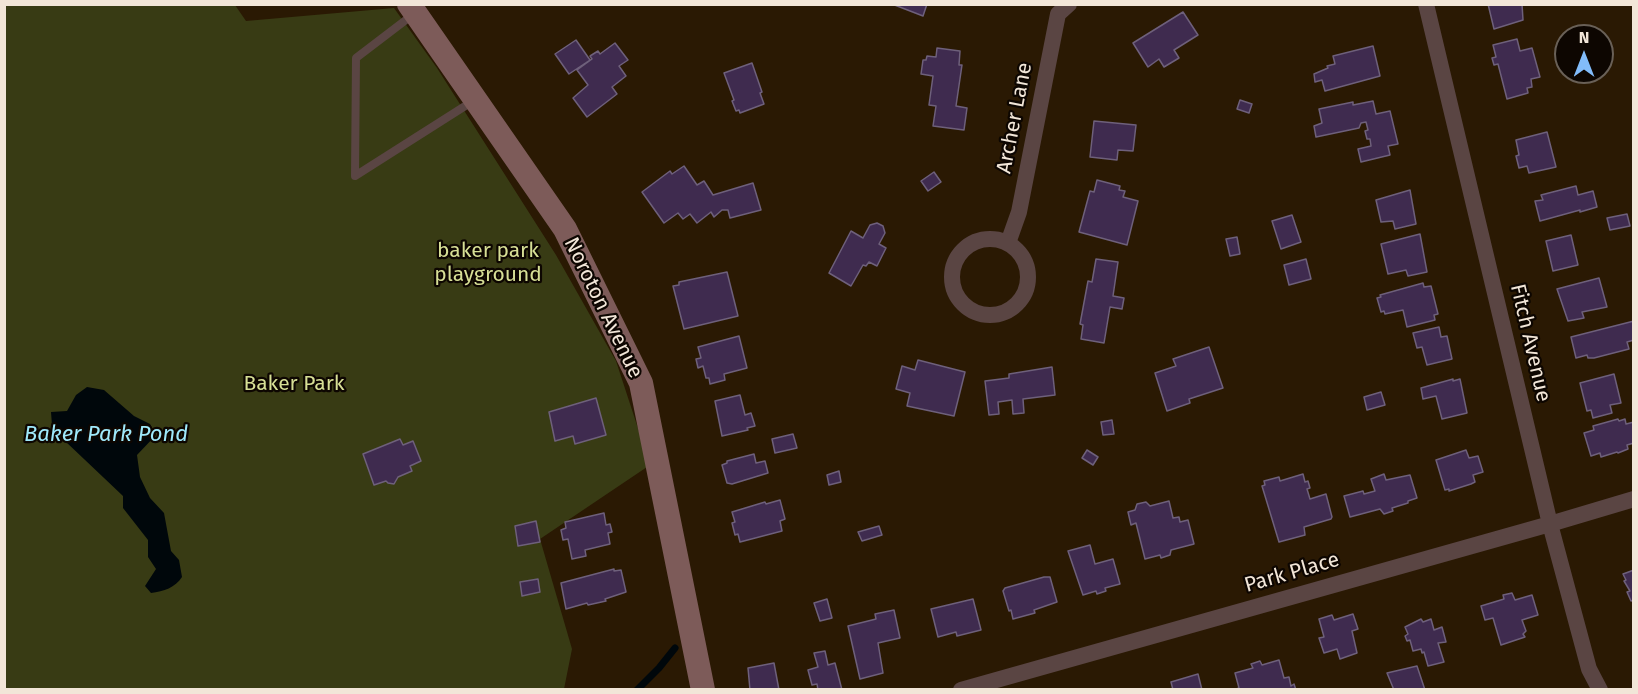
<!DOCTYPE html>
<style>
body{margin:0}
#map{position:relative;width:1638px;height:694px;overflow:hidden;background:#2a1903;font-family:"Fira Sans",sans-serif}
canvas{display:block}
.frame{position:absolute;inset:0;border:6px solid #f2e6d8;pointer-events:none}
.north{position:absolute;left:1554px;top:24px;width:60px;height:60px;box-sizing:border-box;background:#0d0601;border:2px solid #696057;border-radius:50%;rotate:0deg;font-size:16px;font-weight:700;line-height:24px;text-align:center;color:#f2e6d8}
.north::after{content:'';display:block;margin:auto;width:21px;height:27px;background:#82bcfa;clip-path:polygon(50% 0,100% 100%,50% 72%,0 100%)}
</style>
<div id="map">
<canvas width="1638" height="694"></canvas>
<div class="frame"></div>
<div class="north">N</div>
</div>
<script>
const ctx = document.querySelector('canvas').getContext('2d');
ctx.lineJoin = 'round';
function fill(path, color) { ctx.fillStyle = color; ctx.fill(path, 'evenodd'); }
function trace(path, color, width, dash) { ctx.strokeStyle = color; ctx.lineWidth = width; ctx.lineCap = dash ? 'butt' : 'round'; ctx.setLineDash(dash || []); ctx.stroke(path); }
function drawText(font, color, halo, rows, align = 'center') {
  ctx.font = font + ' "Fira Sans",sans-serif'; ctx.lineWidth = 4.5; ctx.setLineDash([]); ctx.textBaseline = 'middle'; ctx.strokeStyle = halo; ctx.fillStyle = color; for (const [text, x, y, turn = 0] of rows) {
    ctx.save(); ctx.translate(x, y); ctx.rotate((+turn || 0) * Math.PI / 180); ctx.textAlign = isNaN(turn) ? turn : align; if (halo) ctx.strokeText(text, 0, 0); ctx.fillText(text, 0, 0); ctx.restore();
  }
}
fill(new Path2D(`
 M5 5H235L246 21 394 8 437 68 556 255 616 361 650 465 540 539 572 649 564 689H5Z`), '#383b14');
fill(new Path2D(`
 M87 387 104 390 134 416 150 424 156 435 137 455 140 477 150 498 164 513 171 551 179 560 182 577C175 588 164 591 151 593L145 586 156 569 148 557V540L123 508V496L65 441 52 425 51 412 67 411 76 395Z`), '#00070b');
trace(new Path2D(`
 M637 690 659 668 675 648`), '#00070b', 7);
const building = new Path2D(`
 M892 4H927L923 16Z
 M1488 4H1522L1523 20 1494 29Z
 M1183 12 1198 35 1174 50 1179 58 1164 67 1159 59 1148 67 1133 43Z
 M1517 39 1520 51 1532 48 1540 77 1531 79 1532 87 1527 88 1528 93 1507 99 1498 64 1494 65 1492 58 1496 57 1493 45Z
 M576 40 590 60 569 74 555 54Z
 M615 43 628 60 619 66 626 76 612 87 617 94 587 117 573 98 588 85 577 70 592 59 590 56 598 51 600 54Z
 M1373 46 1380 76 1325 91 1322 80 1315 82 1314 74 1328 68 1327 66 1335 64 1333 56Z
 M937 48 960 51 959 65H962L956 106 967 108 964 130 933 126 936 106 929 105 933 76 921 74 923 60H926L927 56 936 57Z
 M752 63 762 92 760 93 764 104 740 113 739 110 736 111 732 101 734 100 724 73Z
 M1240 100 1252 104 1249 113 1237 109Z
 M1373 101 1376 114 1390 111 1398 144 1388 146 1390 155 1361 162 1358 149 1371 146 1370 139H1367L1365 131 1368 130 1366 122 1361 123 1359 128 1316 137 1314 126 1322 123 1319 109 1353 102V105Z
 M1094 121 1136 125 1133 151 1118 150 1117 160 1090 157Z
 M1547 132 1556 167 1529 173 1527 166 1519 168 1516 156 1519 155 1516 140Z
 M684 166 697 185 704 181 713 195 753 183 761 210 730 218 728 210H722L714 217 711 212 697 223 690 214 683 219 678 213 664 223 642 192 670 171 672 174Z
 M934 172 941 182 928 191 921 181Z
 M1097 180 1120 186 1119 190 1125 191 1123 197 1138 201 1127 245 1079 232 1090 191 1094 192Z
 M1576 186 1578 195 1593 191 1597 207 1580 212V210L1540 221 1535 201 1543 200 1541 195Z
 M1410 190 1416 224 1395 229 1393 221 1381 222 1376 200Z
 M1627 214 1630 226 1610 230 1607 218Z
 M1292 215 1301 242 1281 249 1272 221Z
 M877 223 883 226 885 233 879 244 886 248 877 266 869 262 866 266 863 265 851 286 829 273 851 231 863 238 870 225Z
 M1420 234 1427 272 1408 276 1406 270 1388 274 1381 244Z
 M1571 235 1578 265 1553 271 1546 241Z
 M1237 237 1240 254 1230 256 1226 239Z
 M1096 259 1118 262 1113 296 1124 298 1122 309 1110 307 1104 343 1081 339 1083 325 1080 324 1088 281 1092 282Z
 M1306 259 1311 279 1289 285 1284 265Z
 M727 272 738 316 684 329 673 286 679 285V282Z
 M1599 278 1607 307 1582 312 1584 318 1568 321 1557 289Z
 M1423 283 1424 287 1431 286 1438 314 1434 315 1435 320 1407 327 1403 310 1385 314 1384 311 1381 312 1377 298 1381 297 1380 295Z
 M1634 321V340L1627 342 1629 349 1594 358H1588L1587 355 1576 358 1571 337Z
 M1439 327 1441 337 1447 336 1452 359 1427 365 1422 347 1417 348 1413 333Z
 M739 336 747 368 724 374 725 380 710 384 709 378H706L703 366 698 368 696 359 701 358 698 347Z
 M1209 347 1223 388 1189 399 1190 403 1167 411 1155 373 1176 366 1173 359Z
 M918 360 965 372 954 416 907 406 910 393 896 389 902 366 915 370Z
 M1052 367 1055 395 1023 399 1024 413 1013 414 1012 400 998 402 999 414 989 415 985 381 1009 378V374Z
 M1614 374 1621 403 1610 405 1612 413 1593 418 1591 410 1587 411 1580 383Z
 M1453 379V381L1460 379 1467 413 1442 419 1436 396 1423 399 1421 388Z
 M1381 392 1385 405 1367 410 1364 397Z
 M740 395 745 415 751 413 755 426 747 428 748 430 722 436 715 401Z
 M596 398 606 435 575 444 573 436 555 441 549 412Z
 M1618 419 1619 421 1625 419 1626 424 1634 422V443L1627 445 1628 449 1618 453 1617 452 1601 457 1600 453 1591 456 1584 433 1594 430 1593 426Z
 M1112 420 1114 434 1103 435 1101 422Z
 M793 434 797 448 775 453 772 439Z
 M400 439 403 445 413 441 421 461 410 466 412 471 398 477 394 484 388 483 386 481 374 485 363 454Z
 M1087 450 1098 457 1093 465 1082 458Z
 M1466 450 1469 458 1478 456 1483 472 1473 475 1475 482 1471 484 1449 491V489L1445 490 1436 460Z
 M754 454 756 463 765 461 768 473 732 484 727 483 722 465 727 463V461Z
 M839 471 841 482 829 485 827 475Z
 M1303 474 1305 482 1308 481 1310 488 1307 489 1310 499 1326 494 1332 517 1331 519 1304 527 1305 535 1279 542 1262 486 1265 485 1264 481 1279 477 1280 481Z
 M1384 474 1386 480 1410 475 1417 498 1408 501V503L1392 508 1393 511 1384 514 1380 509 1350 517 1344 496 1363 491 1364 494 1375 491 1371 479Z
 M780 500 785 519 780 521 782 531 740 542 738 534 735 535 732 523 735 522 732 512 765 502 766 504Z
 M1169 501 1173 518 1179 517 1180 522 1188 520 1194 544 1171 550 1170 555 1161 558 1160 555 1145 559 1136 523 1131 525 1128 512 1135 510 1137 504 1146 502 1150 506Z
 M604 513 606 525 610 524 612 532 608 533 610 544 585 550 586 556 572 559 568 539 563 540 561 530 566 528 565 522Z
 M536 521 540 542 518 546 515 526Z
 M879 526 882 535 862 541 858 532Z
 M1090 545 1095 564 1113 559 1120 584 1105 588 1106 591 1097 594 1096 591 1083 595 1068 551Z
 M614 569V571L621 570 626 592 605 599 606 601 588 605 587 603 566 609 561 583Z
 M1634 570V600L1631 601 1627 592 1630 591 1624 581 1626 580 1623 574Z
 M1044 577H1050L1057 602 1034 610 1035 613 1013 619 1011 610 1009 611 1003 591 1005 588Z
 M538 579 540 592 522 596 520 582Z
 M1512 593 1515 600 1532 595 1538 615 1522 620 1526 631 1523 634 1525 637 1501 645 1493 618 1485 620 1481 606 1504 599 1503 595Z
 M827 599 832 618 820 621 814 603Z
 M973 599 981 630 957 636 956 632 938 637 931 609Z
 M894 610 900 638 878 643 883 673 860 679 848 626 876 619 875 614Z
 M1353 614 1358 629 1352 631 1357 653 1340 659 1337 649 1324 653 1319 638 1324 637 1319 619 1332 615 1334 620Z
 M1421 619 1423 622 1431 619 1434 630 1442 627 1446 642 1438 643 1444 662 1428 666 1424 652 1422 653 1421 649 1413 651 1410 640 1407 641 1405 636 1408 634 1405 627Z
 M825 651 828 665 835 663 842 690H818L817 684 812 685 808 670 818 667 814 653Z
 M1279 660 1284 678 1289 677 1291 686 1294 684 1296 690H1233L1239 688 1235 673 1253 668 1251 664 1260 661 1262 665Z
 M774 663 779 690H750L748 668Z
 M1417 666 1425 690H1394L1387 673Z
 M1198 674 1202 690H1173L1171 682Z`);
fill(building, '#3f2b4f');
trace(building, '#6e607b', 1.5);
trace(new Path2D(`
 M415 13 356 58 355 176 473 101`), '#5a4543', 8);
trace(new Path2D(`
 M1426 4 1550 524 1589 669 1600 690
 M952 277a38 38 0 1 1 76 0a38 38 0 1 1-76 0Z
 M1008 243 1019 212 1058 14 1069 4
 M961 690 1550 524 1634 499`), '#5a4543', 16);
trace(new Path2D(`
 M409 4 565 229 641 383 703 690`), '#7d5b59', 24);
drawText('21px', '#f2e6d8', '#0d0601', [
 ["Archer Lane",1015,118,-79],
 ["Noroton Avenue",603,308,64],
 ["Fitch Avenue",1530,343,77],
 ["Park Place",1292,573,-16]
]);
drawText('21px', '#d7df95', '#0d0601', [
 ["baker park",488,251],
 ["playground",488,275],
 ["Baker Park",294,384]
]);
drawText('italic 22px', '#9fe9fb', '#0d0601', [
 ["Baker Park Pond",106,435]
]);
</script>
